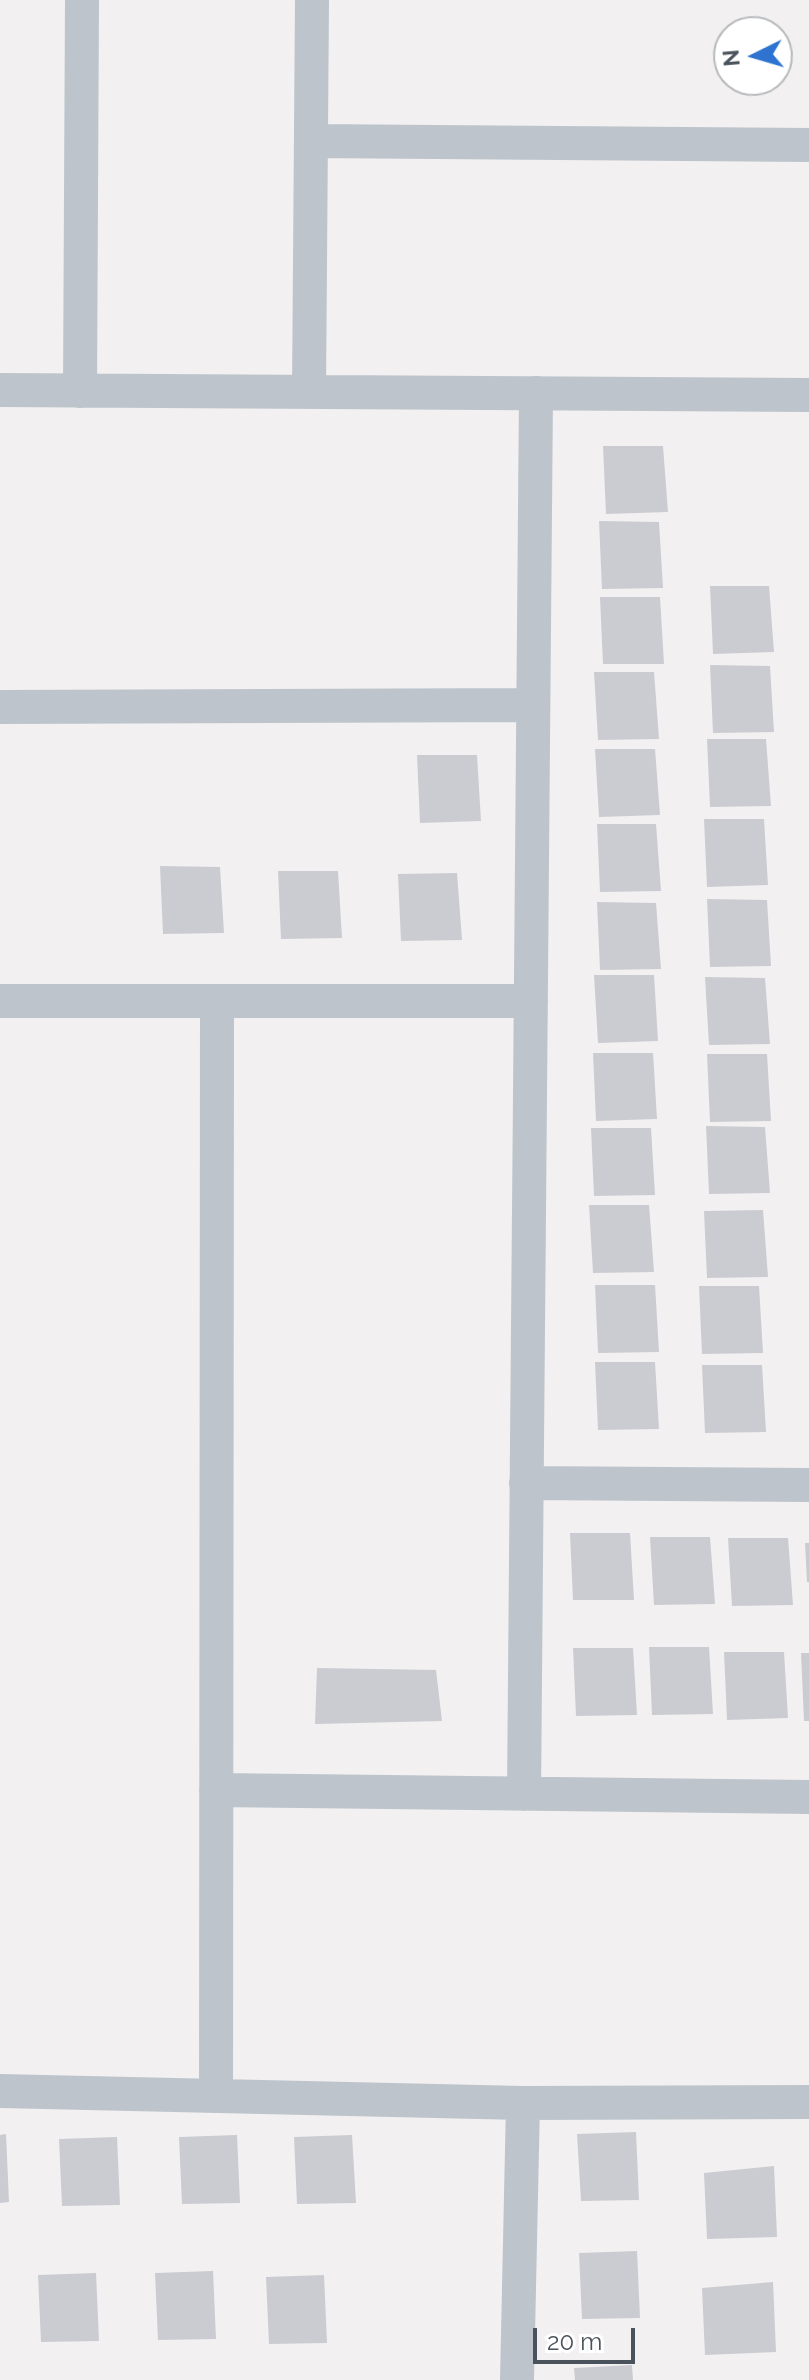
<!DOCTYPE html>
<style>
body{margin:0}
#map{position:relative;width:809px;height:2380px;overflow:hidden;background:#f2f0f0;font-family:Raleway,sans-serif}
canvas{display:block}
.north{position:absolute;left:713px;top:16px;width:80px;height:80px;box-sizing:border-box;background:#fff;border:2px solid #b7babd;border-radius:50%;rotate:265deg;font-size:22px;font-weight:700;line-height:32px;text-align:center;color:#4a535b}
.north::after{content:'';display:block;margin:auto;width:28px;height:36px;background:#2d73cf;clip-path:polygon(50% 0,100% 100%,50% 72%,0 100%)}
.scale{position:absolute;left:533px;top:2328px;width:102px;height:36px;box-sizing:border-box;border:4px solid #4a535b;border-top:0;padding-left:10px;font-size:24px;line-height:28px;white-space:nowrap;color:#4a535b;-webkit-text-stroke:6px #fff;paint-order:stroke}
</style>
<div id="map">
<canvas width="809" height="2380"></canvas>
<div class="north">N</div>
<div class="scale">20 m</div>
</div>
<script>
const ctx = document.querySelector('canvas').getContext('2d');
ctx.lineJoin = 'round';
function fill(path, color) { ctx.fillStyle = color; ctx.fill(path, 'evenodd'); }
function trace(path, color, width, dash) { ctx.strokeStyle = color; ctx.lineWidth = width; ctx.lineCap = dash ? 'butt' : 'round'; ctx.setLineDash(dash || []); ctx.stroke(path); }
fill(new Path2D(`
 M603 446H663L668 512 606 514Z
 M599 521 659 522 663 588 602 589Z
 M710 586H769L774 652 713 654Z
 M600 597H660L664 664H603Z
 M710 665 770 666 774 732 713 733Z
 M594 672H654L659 739 598 740Z
 M707 739H766L771 806 710 807Z
 M595 749H655L660 815 599 817Z
 M417 755H477L481 821 420 823Z
 M704 819H764L768 885 707 887Z
 M597 824H656L661 891 600 892Z
 M160 866 220 867 224 933 163 934Z
 M278 871H338L342 938 281 939Z
 M457 873 462 940 401 941 398 874Z
 M707 899 767 900 771 966 710 967Z
 M597 902 656 903 661 969 600 970Z
 M594 975H654L658 1041 598 1043Z
 M705 977 765 978 770 1044 709 1045Z
 M593 1053H653L657 1119 596 1121Z
 M707 1054H767L771 1121 710 1122Z
 M706 1126 765 1127 770 1193 709 1194Z
 M591 1128H651L655 1195 594 1196Z
 M589 1205H649L654 1272 593 1273Z
 M763 1210 768 1277 707 1278 704 1211Z
 M595 1285H655L659 1352 598 1353Z
 M699 1286H759L763 1353 702 1354Z
 M595 1362H655L659 1429 598 1430Z
 M702 1365H762L766 1432 705 1433Z
 M570 1533H630L634 1600H573Z
 M650 1537H710L715 1604 654 1605Z
 M728 1538H788L793 1605 732 1606Z
 M805 1543H809V1582H807Z
 M649 1647H709L713 1714 652 1715Z
 M573 1648H633L637 1715 576 1716Z
 M724 1652H784L788 1718 727 1720Z
 M801 1653H809V1721H804Z
 M317 1668 436 1670 442 1721 315 1724Z
 M636 2132 639 2200 581 2201 577 2134Z
 M6 2134 9 2202 0 2203V2135Z
 M237 2135 240 2203 182 2204 179 2137Z
 M352 2135 356 2203 297 2204 294 2137Z
 M117 2137 120 2205 62 2206 59 2139Z
 M774 2166 777 2237 707 2239 704 2173Z
 M637 2251 640 2318 582 2319 579 2253Z
 M213 2271 216 2339 158 2340 155 2273Z
 M96 2273 99 2341 41 2342 38 2275Z
 M324 2275 327 2343 269 2344 266 2277Z
 M773 2282 776 2352 705 2355 702 2288Z
 M632 2365 633 2380H575L574 2368Z`), '#cbccd2');
trace(new Path2D(`
 M311 141 809 145
 M0 390 809 395
 M80 391 82 0
 M309 392 312 0
 M0 707 533 705
 M0 1001H531
 M526 1483 809 1485
 M216 1790 809 1797
 M524 1794 536 393
 M0 2091 523 2103 809 2102
 M216 2096 217 1001
 M517 2380 523 2103`), '#bdc4cb', 34);
</script>
